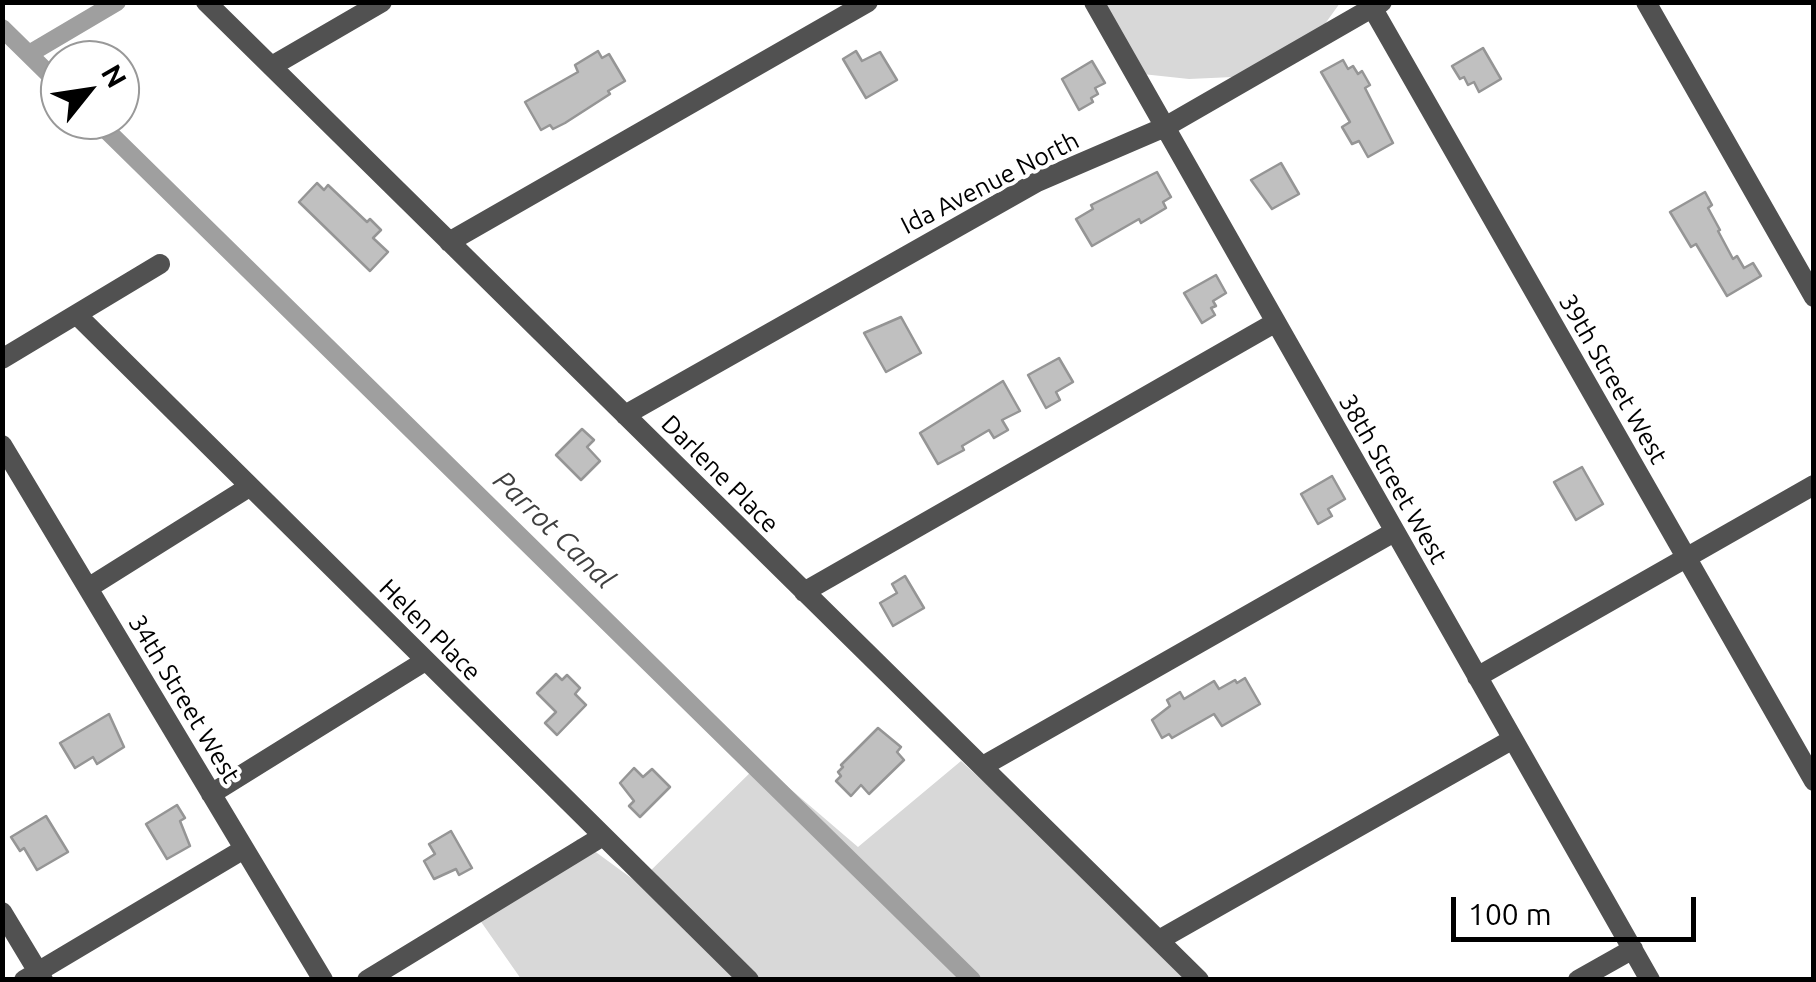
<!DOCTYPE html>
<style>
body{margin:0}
#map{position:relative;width:1816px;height:982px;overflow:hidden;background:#fff;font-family:Ubuntu,sans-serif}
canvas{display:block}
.frame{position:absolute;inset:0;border:5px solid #000;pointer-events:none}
.north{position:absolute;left:40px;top:40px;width:100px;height:100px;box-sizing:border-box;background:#fff;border:2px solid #999;border-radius:50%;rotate:60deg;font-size:28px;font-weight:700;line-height:40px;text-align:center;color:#000}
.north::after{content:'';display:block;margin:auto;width:35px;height:45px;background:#000;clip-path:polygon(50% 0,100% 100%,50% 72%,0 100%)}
.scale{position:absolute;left:1451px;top:897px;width:245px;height:45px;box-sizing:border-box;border:5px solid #000;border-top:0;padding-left:12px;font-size:30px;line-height:35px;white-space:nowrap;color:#000;-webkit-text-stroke:8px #fff;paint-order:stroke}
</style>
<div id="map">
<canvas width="1816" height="982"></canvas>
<div class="frame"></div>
<div class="north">N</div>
<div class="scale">100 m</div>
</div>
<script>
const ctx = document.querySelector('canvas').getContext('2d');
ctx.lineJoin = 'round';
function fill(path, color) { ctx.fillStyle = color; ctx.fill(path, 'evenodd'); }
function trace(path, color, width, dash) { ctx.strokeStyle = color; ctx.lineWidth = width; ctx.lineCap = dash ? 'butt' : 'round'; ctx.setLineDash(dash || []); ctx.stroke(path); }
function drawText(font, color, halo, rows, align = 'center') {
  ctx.font = font + ' Ubuntu,sans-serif'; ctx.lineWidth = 8; ctx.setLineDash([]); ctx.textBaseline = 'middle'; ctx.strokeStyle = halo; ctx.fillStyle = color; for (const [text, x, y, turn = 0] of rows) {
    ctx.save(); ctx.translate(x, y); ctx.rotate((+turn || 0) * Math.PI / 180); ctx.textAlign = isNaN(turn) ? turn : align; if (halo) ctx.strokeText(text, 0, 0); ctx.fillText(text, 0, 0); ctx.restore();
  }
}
fill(new Path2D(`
 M1096 3H1340L1322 28 1233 77 1189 79 1133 73Z
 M961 761 1198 979H521L477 916 578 839 638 883 760 763 858 847Z`), '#d8d8d8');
trace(new Path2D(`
 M2 28 60 85
 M29 54 117 2
 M96 120 972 980`), '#9f9f9f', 18);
const building = new Path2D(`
 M1483 48 1501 79 1479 92 1474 82 1468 85 1464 77 1460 79 1452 66Z
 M598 51 602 58 609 54 625 81 608 91 610 94 565 123 553 129 550 125 541 130 525 102 578 72 575 65Z
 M856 51 862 61 880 52 897 80 866 98 843 59Z
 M1343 60 1348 69 1353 66 1358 74 1362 71 1370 85 1365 88 1393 143 1368 157 1359 141 1352 144 1342 127 1350 122 1321 72Z
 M1092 61 1105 83 1095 88 1098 94 1091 98 1093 102 1079 110 1062 79Z
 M1281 163 1299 194 1272 209 1251 180Z
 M1157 172 1171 197 1163 202 1166 208 1141 223 1139 219 1092 246 1076 219 1093 209 1091 205Z
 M317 183 324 190 328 185 367 222 370 219 381 230 373 238 388 252 370 271 299 202Z
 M1705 192 1712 205 1708 208 1720 230 1718 231 1733 259 1737 256 1744 268 1753 263 1761 276 1727 296 1696 244 1691 247 1670 212Z
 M1216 275 1226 293 1213 301 1216 306 1211 308 1215 315 1202 323 1184 293Z
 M901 317 921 353 886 372 864 333Z
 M1059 358 1073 382 1056 392 1060 400 1046 408 1028 375Z
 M1003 381 1020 411 1002 420 1008 430 994 438 989 430 962 446 964 450 938 464 920 433Z
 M582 429 594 440 587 447 600 461 581 480 556 455Z
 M1582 467 1603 504 1576 520 1554 482Z
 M1332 476 1345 499 1328 509 1332 516 1318 524 1301 494Z
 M905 576 924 608 893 626 880 603 897 593 892 584Z
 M556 674 562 680 567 675 580 688 575 694 586 705 557 735 545 723 556 712 537 693Z
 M1245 678 1260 704 1222 726 1214 714 1172 738 1169 734 1162 738 1152 720 1170 706 1167 700 1180 692 1184 699 1214 681 1219 689 1235 680 1237 683Z
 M109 714 124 747 97 764 93 757 75 768 60 743Z
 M878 728 901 747 897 752 904 760 869 794 861 785 851 796 836 781 841 776 838 772 843 767 841 765Z
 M634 768 643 777 652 769 670 787 640 817 629 806 634 801 620 783Z
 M177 805 185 818 180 821 190 846 167 859 146 824Z
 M46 816 68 852 37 870 24 848 20 851 11 837Z
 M451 831 472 868 459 875 456 869 434 879 424 861 435 854 429 844Z`);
fill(building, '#c0c0c0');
trace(building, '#959595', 2.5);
trace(new Path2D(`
 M206 2 1199 980
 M1094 2 1650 980
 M1369 2 1814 781
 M1646 2 1814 297
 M272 66 382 2
 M449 242 868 2
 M77 315 749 980
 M2 359 160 264
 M625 415 1037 182 1165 127 1382 2
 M2 445 323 980
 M88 588 249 487
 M804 592 1276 322
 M1477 677 1814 485
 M983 766 1394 532
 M211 794 425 661
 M2 912 43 980
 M1159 940 1513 739
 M24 980 244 849
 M367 980 603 836
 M1578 980 1633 949`), '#515151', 20);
drawText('25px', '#000', '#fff', [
 ["Ida Avenue North",990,183,-27],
 ["39th Street West",1613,379,60],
 ["Darlene Place",720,474,45],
 ["38th Street West",1393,479,60],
 ["Helen Place",430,630,45],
 ["34th Street West",184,699,59]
]);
drawText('italic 28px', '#404040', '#fff', [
 ["Parrot Canal",554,530,44]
]);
</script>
